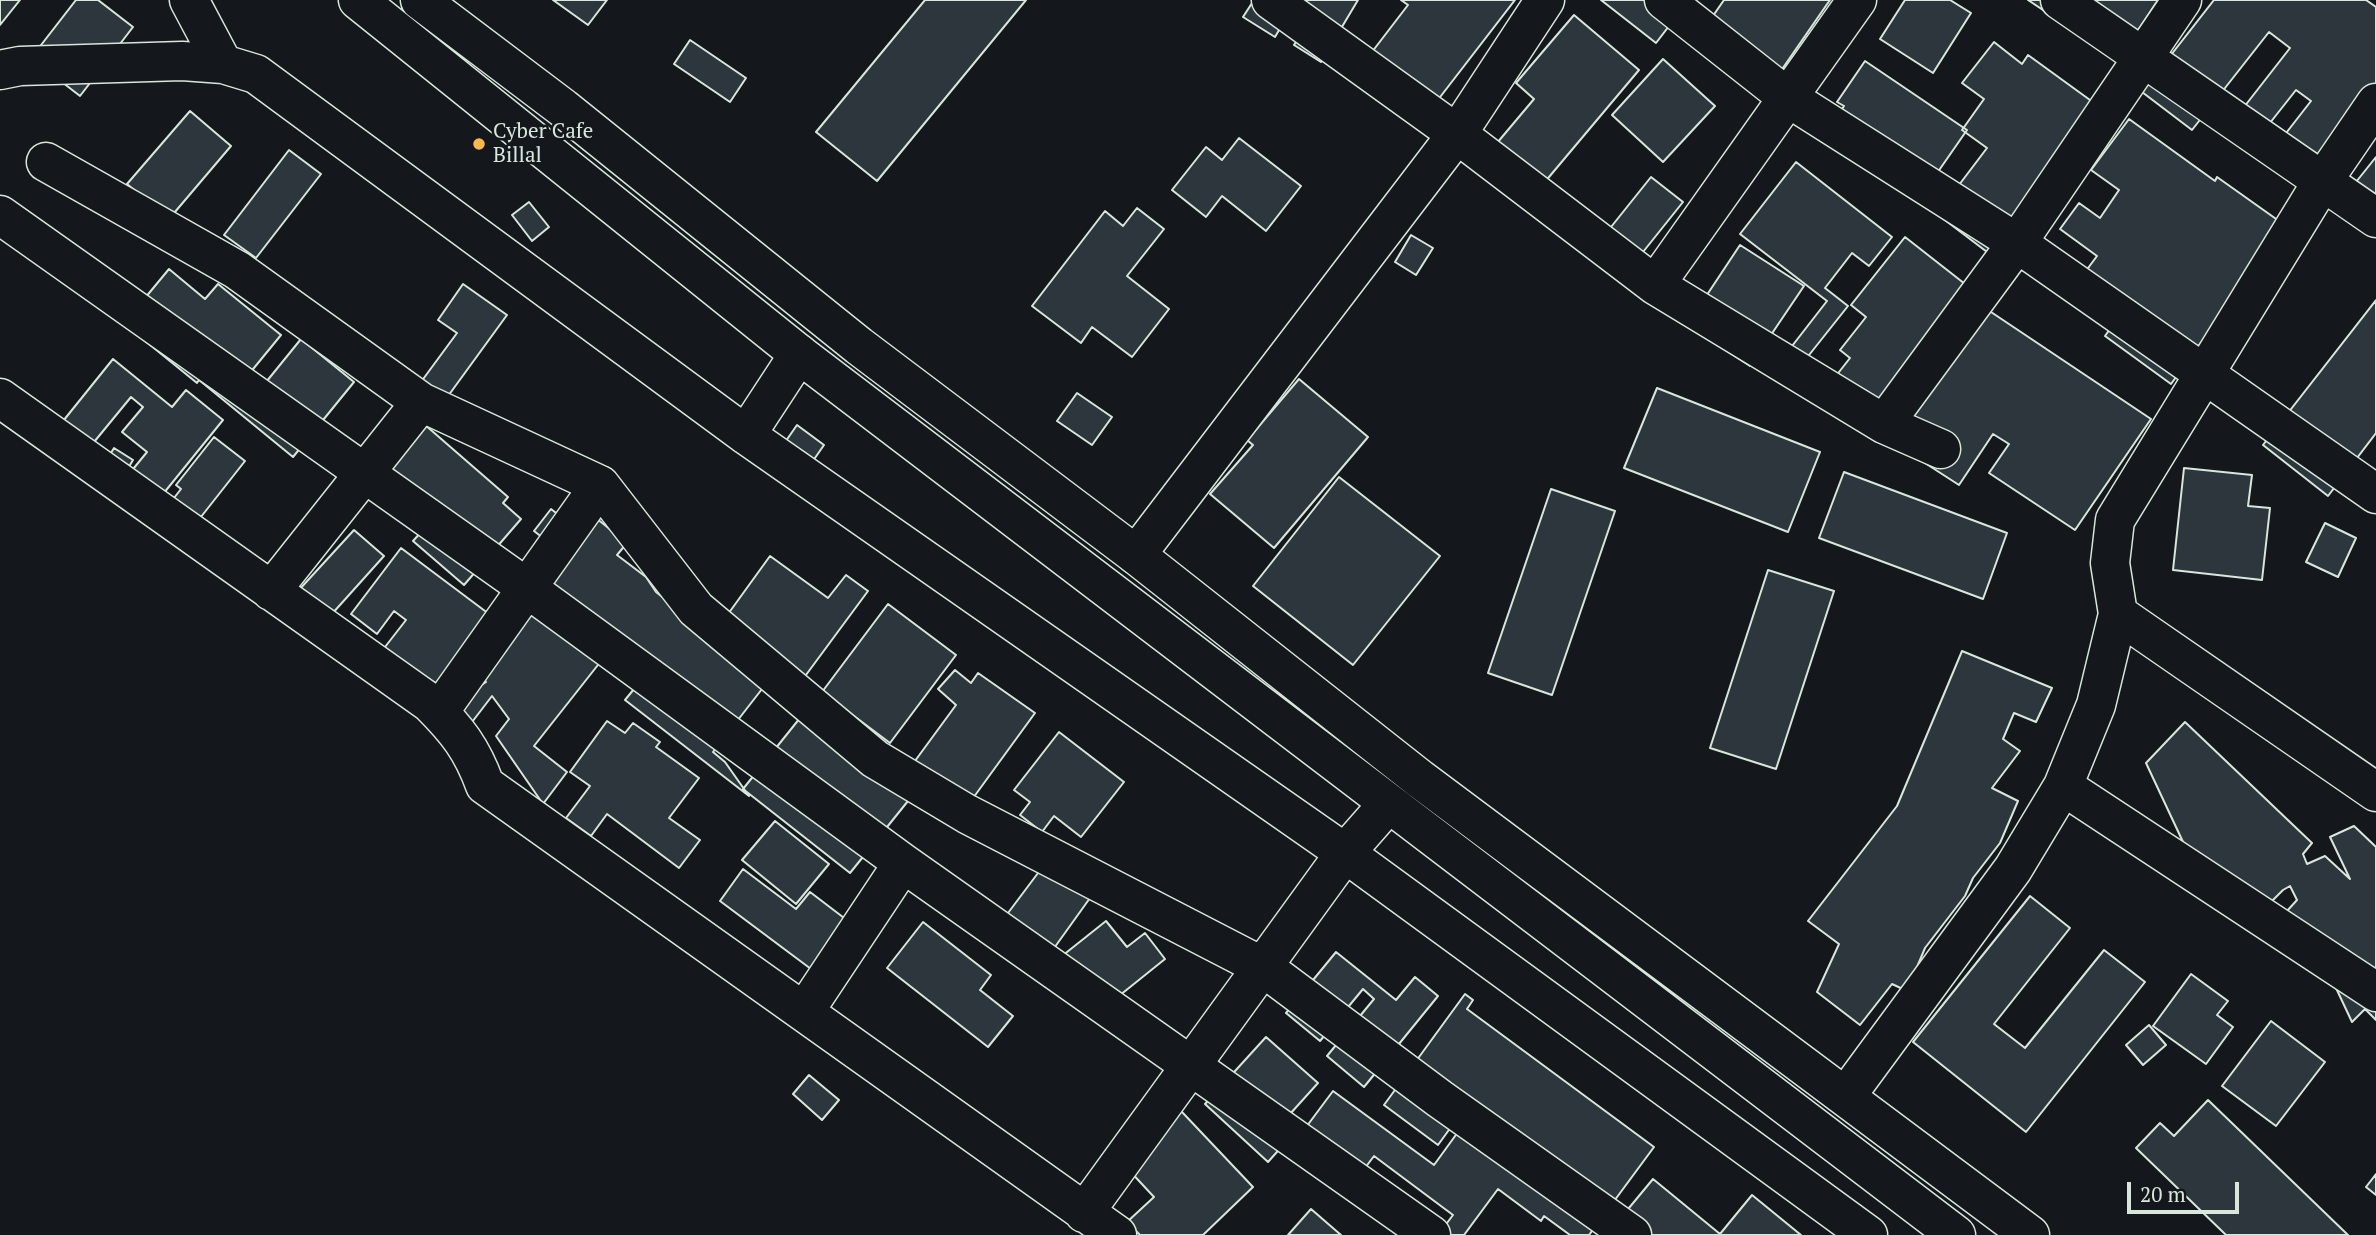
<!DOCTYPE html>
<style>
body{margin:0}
#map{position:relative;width:2376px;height:1235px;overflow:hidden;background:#14181c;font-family:"PT Serif",serif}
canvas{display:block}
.scale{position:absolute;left:2127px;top:1182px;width:112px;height:32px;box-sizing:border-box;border:4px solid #d8e6dc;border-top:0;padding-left:9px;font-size:21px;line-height:24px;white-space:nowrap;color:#d8e6dc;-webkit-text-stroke:5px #14181c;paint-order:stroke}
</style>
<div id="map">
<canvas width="2376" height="1235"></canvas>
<div class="scale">20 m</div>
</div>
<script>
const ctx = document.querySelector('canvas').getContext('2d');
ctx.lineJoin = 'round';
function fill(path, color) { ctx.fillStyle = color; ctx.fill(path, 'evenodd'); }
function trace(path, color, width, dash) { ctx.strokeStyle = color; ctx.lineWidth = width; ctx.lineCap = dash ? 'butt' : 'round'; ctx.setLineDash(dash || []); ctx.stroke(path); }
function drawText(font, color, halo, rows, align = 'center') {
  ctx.font = font + ' "PT Serif",serif'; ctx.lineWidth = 5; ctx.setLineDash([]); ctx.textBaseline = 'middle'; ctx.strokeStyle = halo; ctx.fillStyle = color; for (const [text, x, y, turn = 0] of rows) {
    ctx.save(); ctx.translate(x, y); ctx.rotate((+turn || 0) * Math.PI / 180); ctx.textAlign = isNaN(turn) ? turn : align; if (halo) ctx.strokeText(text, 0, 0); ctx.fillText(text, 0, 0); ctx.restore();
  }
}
const building = new Path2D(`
 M0 0H20L0 25Z
 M76 0H98L133 27 80 96 31 58Z
 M553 0H607L588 25Z
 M925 0H1026L877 181 816 132Z
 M1254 0H1358L1321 62 1294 45 1304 29 1286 18 1275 37 1243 17Z
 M1401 0H1515L1417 127 1352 78 1408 5Z
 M1601 0H1689L1656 43Z
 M1724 0H1830L1769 88 1697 39Z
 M1905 0H1950L1971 13 1933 73 1880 39Z
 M2028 0H2050L2043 10Z
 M2072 0H2158L2123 53Z
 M2214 0H2366L2376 7V83L2301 179 2269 155 2311 101 2296 90 2247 152 2223 134 2290 48 2269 32 2192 130 2142 92Z
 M1574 15 1639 70 1528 202 1481 162 1534 99 1516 83Z
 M690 40 746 78 730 102 674 64Z
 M1994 42 2022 64 2028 55 2101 108 1991 255 1937 214 1987 148 1962 130 1984 99 1962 83Z
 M1663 59 1715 106 1663 162 1612 115Z
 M1865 61 1967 130 1917 202 1822 138 1844 106 1837 102Z
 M190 111 231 146 169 219 127 184Z
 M2129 119 2215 181 2217 177 2286 226 2171 384 2105 336 2115 322 2071 291 2097 256 2060 229 2079 203 2100 218 2119 190 2091 170Z
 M1239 138 1301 186 1266 231 1222 196 1206 217 1172 190 1206 147 1222 160Z
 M289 150 321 174 256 258 224 235Z
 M2376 157V223L2344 197Z
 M1796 162 1892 237 1869 266 1852 253 1825 288 1848 306 1790 379 1775 368 1827 301 1740 234Z
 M1651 177 1683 202 1639 257 1607 232Z
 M529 202 549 227 532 241 512 215Z
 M1137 208 1164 229 1127 276 1169 309 1132 357 1092 327 1081 343 1032 306 1105 211 1123 226Z
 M1411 235 1433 248 1416 275 1395 262Z
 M1905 237 1965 284 1860 426 1821 395 1850 358 1840 350 1866 317 1851 305Z
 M1740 245 1804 286 1750 366 1687 325Z
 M169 269 205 299 218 284 281 335 231 396 245 408 301 339 354 382 293 457 199 380 197 383 144 340 145 298Z
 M463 284 507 315 443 403 418 386 457 333 438 320Z
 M2376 300V433L2328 496 2263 445Z
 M1985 308 2151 419 2075 530 1989 473 2009 444 1993 434 1959 485 1894 443Z
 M113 359 172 407 186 390 223 420 146 515 116 490 147 452 122 432 143 407 131 397 76 464 47 441Z
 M1299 379 1368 437 1274 548 1210 494 1253 445 1247 440Z
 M1657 388 1820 452 1788 532 1624 468Z
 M1077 393 1112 417 1092 445 1057 421Z
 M424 424 508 497 503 503 521 519 464 585 413 541 433 519 384 470Z
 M797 425 824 445 808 468 781 448Z
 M214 437 245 461 182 541 156 521 181 489 176 485Z
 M114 448 133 460 115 490 95 479Z
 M2184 468 2252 475 2248 506 2270 508 2262 580 2173 570Z
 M1844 472 2007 533 1983 599 1819 538Z
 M1339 477 1440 556 1353 665 1253 586Z
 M1551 489 1615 511 1552 695 1488 673Z
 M551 509 569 523 552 545 534 531Z
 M596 518 627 543 617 555 646 577 656 592 769 680 713 752 725 762 749 796 625 700 634 689 620 637 534 746 567 772 543 804 496 736 509 719 492 696 469 726 452 713 465 696 486 682 478 670Z
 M2325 523 2356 538 2338 577 2306 562Z
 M354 530 384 556 331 615 287 603Z
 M401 548 497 620 438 697 378 656 406 620 394 611 377 634 351 614Z
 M770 556 828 598 846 575 868 591 803 679 723 621Z
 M1768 570 1834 591 1776 769 1710 748Z
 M888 604 956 655 890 743 822 692Z
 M1962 651 2052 688 2036 722 2014 713 2003 739 2020 751 1992 788 2018 801 2000 843 1973 878 1965 896 1925 948 1907 991 1892 984 1860 1025 1817 992 1839 944 1808 921 1897 806Z
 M955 670 971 683 978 673 1035 713 968 805 912 765 956 705 938 689Z
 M808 708 908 801 850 873 743 789Z
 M607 721 625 733 633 723 660 742 656 747 699 778 669 818 700 840 679 868 607 814 591 836 566 818 590 786 570 772Z
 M2185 722 2312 843 2303 854 2307 864 2325 856 2350 879 2330 837 2354 826 2376 847V1020L2365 1009 2352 1022 2328 971 2277 922 2297 900 2290 886 2283 890 2264 909 2191 859 2146 763Z
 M1059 732 1124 782 1081 837 1054 816 1042 832 1020 815 1030 802 1014 790Z
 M775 821 829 864 796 904 742 860Z
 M1044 865 1090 898 1052 951 1005 917Z
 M743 869 796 909 810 892 852 924 815 972 720 901Z
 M2030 896 2070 928 1994 1024 2025 1048 2104 950 2145 982 2026 1132 1913 1042Z
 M1106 921 1127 947 1145 933 1165 959 1104 1008 1062 956Z
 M923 922 991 975 980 990 1013 1016 988 1047 887 968Z
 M1336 952 1396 1000 1415 977 1438 996 1364 1087 1327 1056 1374 999 1363 989 1320 1041 1286 1013Z
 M2191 974 2228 1001 2217 1015 2233 1027 2206 1064 2153 1026Z
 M1465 994 1473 1000 1467 1009 1654 1147 1589 1235H1570L1544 1216 1541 1221 1498 1189 1464 1235H1438L1453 1215 1374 1156 1344 1196 1286 1154 1333 1091 1434 1165 1474 1110 1467 1105 1438 1145 1384 1105Z
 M2271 1021 2325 1062 2276 1126 2222 1086Z
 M2149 1025 2166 1045 2143 1065 2126 1045Z
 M1266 1037 1318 1083 1281 1124 1293 1134 1268 1162 1205 1104Z
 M809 1075 839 1100 822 1120 793 1094Z
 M1164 1093 1253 1187 1203 1235H1140L1127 1222 1154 1197 1127 1168Z
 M2208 1100 2348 1235H2226L2136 1148 2160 1123 2174 1136Z
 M2376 1174V1195L2366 1187Z
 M1653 1179 1720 1234 1752 1195 1801 1235H1637L1619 1220Z
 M1311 1209 1341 1235H1288Z`);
fill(building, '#2c363c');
trace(building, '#d8e6dc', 2);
const minor = new Path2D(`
 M189 0 223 64
 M1271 0 1457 134 1655 285 1884 424 1941 449
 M1664 0 1787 97 2017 243 2376 494
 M2060 0 2376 218
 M0 70 20 66 182 61 223 64 256 74 746 435 1345 853 1868 1235
 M46 162 237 270 421 402 600 485 696 609 875 759 967 814 1263 967 1440 1099 1632 1235
 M0 215 520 583 903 863 1431 1235
 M1655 285 1857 0
 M0 398 430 703C457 730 472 749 485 785L1117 1235
 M1884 424 2017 243 2182 0
 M746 435 799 354
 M1136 555 1457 134 1545 0
 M271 591 421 402
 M2118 614 2376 792
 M439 712 600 485
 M2063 786 2376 992
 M804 1012 903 863
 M1846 1096 2013 869 2063 786 2096 705 2118 614 2110 563 2115 520 2322 182 2376 103
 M1084 1213 1345 853 1388 804`);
const major = new Path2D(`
 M358 0 799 354 1956 1235
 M420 0 563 108 859 346 1136 555 1420 779 2030 1235`);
trace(minor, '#d8e6dc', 41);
trace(major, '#d8e6dc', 41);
trace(minor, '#14181c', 38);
trace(major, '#14181c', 38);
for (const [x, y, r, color] of [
 [479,144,7,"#ffb74d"]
]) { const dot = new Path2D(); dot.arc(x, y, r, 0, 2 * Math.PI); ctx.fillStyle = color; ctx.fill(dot); trace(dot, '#14181c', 2.5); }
drawText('21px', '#d8e6dc', '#14181c', [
 ["Cyber Cafe",493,132],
 ["Billal",493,156]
], 'left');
</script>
